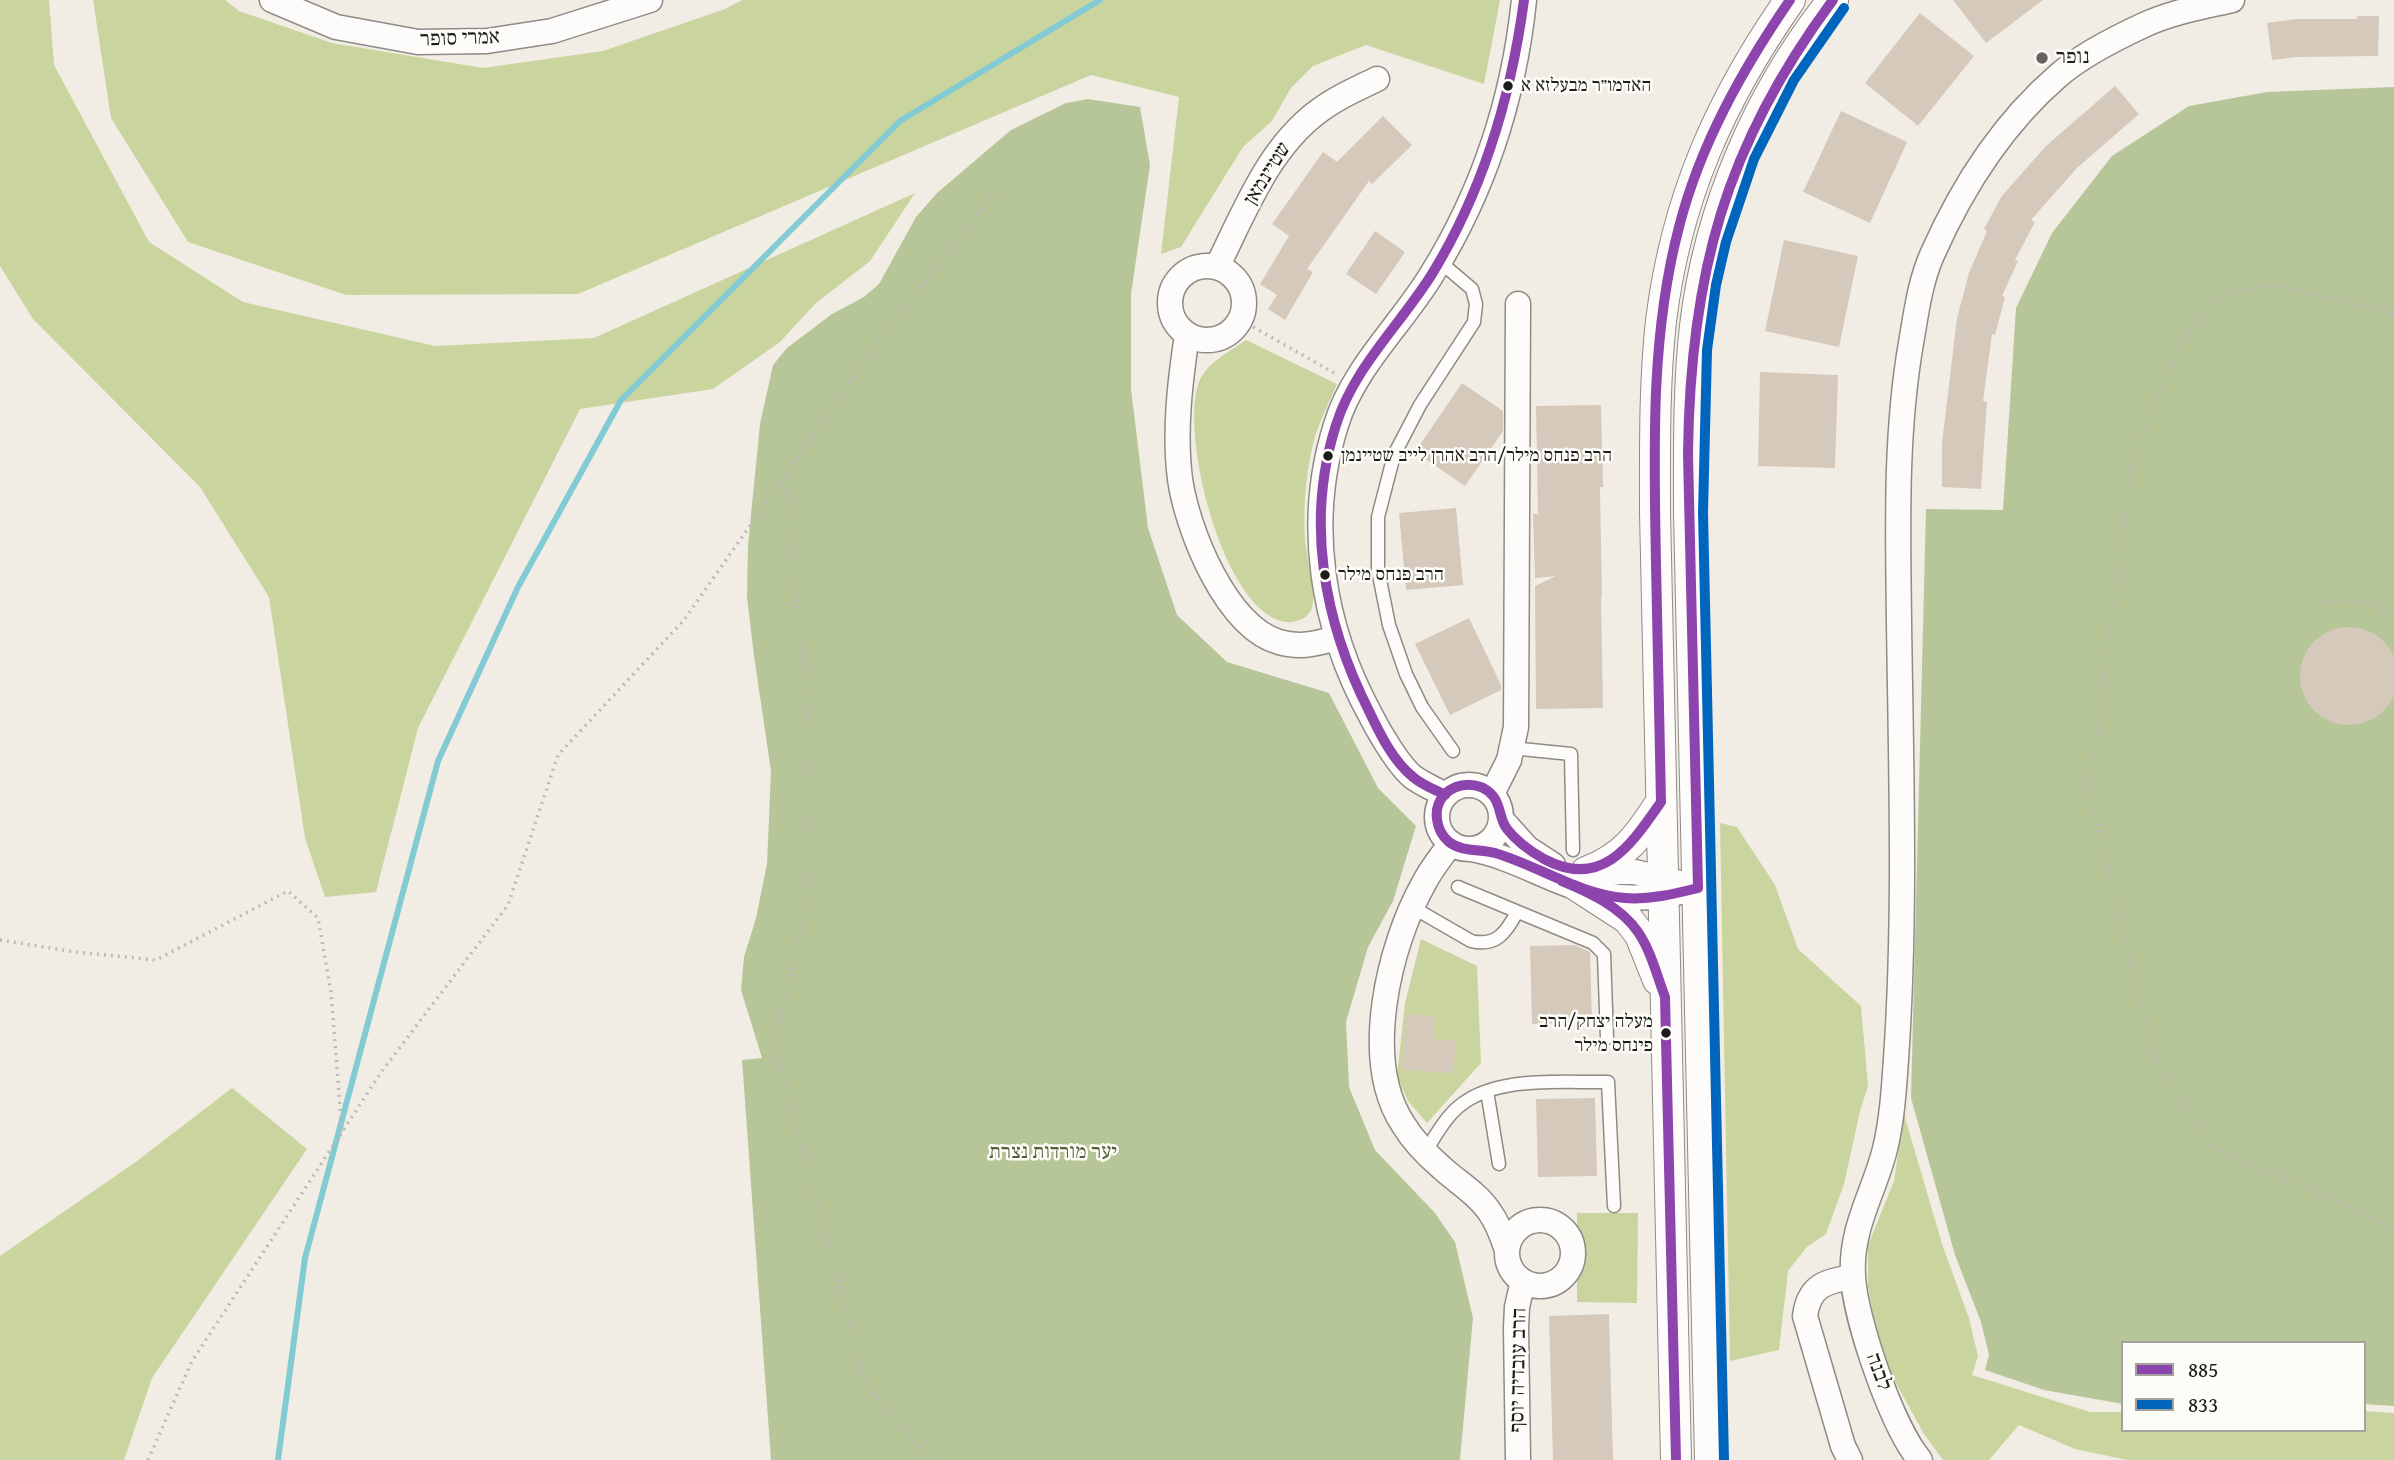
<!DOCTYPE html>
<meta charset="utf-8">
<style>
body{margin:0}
#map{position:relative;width:2394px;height:1460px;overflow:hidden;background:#f2ede4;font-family:"Gentium Book Plus",serif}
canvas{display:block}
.legend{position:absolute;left:2121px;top:1341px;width:245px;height:91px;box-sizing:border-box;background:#fdfcf7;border:2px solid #a3a29f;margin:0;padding:9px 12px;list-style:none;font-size:21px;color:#1c1c1c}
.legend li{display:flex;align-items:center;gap:14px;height:35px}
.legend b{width:35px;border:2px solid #a3a29f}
</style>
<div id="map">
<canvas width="2394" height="1460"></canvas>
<ul class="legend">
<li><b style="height:9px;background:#8e44ad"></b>885</li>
<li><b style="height:9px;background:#0065bd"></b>833</li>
</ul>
</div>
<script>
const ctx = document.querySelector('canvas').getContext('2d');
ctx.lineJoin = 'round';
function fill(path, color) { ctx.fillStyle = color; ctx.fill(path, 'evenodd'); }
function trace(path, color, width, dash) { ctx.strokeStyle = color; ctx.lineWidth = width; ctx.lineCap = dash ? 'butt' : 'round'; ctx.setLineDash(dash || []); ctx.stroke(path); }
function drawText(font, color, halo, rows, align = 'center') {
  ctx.font = font + ' "Gentium Book Plus","Frank Ruhl Libre",serif'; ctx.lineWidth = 5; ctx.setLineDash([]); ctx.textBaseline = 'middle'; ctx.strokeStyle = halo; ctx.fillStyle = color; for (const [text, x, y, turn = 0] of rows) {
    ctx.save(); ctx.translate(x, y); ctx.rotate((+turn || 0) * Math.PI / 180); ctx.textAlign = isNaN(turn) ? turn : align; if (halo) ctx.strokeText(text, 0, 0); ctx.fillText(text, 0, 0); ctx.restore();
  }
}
fill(new Path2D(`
 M0 0H49L54 65 149 242 243 302 435 346 594 338 915 193 870 261 815 304 780 342 713 389 580 409 418 728 376 892 325 897 305 838 269 597 200 487 33 319 0 266Z
 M93 0H225L239 11 332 43 483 68 603 51 725 9 742 0H1500L1484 84 1366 45 1313 66 1291 88 1272 121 1243 147 1181 247 1161 254 1179 97 1091 75 578 294 346 295 188 242 111 118Z
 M1246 340 1337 384C1330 400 1322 417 1316 433 1306 467 1303 505 1305 539 1306 559 1317 590 1312 608 1309 618 1296 623 1286 622 1223 614 1179 432 1199 382 1207 362 1230 352 1246 340Z
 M1720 823 1737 827 1775 885 1798 949 1861 1006 1868 1086 1860 1111 1844 1184 1826 1234 1807 1247 1788 1271 1779 1350 1730 1361Z
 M1421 939 1477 966 1481 1063 1427 1123 1408 1101 1397 1076 1405 1003Z
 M232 1088 307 1149 152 1378 124 1460H0V1256L137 1161Z
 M1904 1114 1943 1247 1969 1318 1978 1356 1972 1375 2090 1412H2123V1430H2364V1411L2394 1413V1460H2127L2075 1449 2019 1425 1989 1460H1943L1924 1434 1880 1354 1868 1286V1245L1894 1181Z
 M1577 1213H1638L1637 1303 1577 1302Z`), '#cad49e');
fill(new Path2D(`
 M2394 87V1406L2364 1404V1343H2123V1404L2044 1390 1985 1370 1989 1355 1981 1322 1955 1255 1911 1098 1926 509 2003 510 2016 308 2052 233 2112 156 2189 106 2267 92Z
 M1088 99 1140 107 1150 165 1131 294V389L1148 528 1177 615 1227 662 1329 693 1378 788 1416 826 1393 901 1368 947 1346 1022 1349 1087 1375 1150 1435 1213 1455 1242 1473 1318 1460 1460H771L742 1060 762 1058 741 990 744 957 756 918 767 864 771 771 754 656 747 597 748 545 760 424 773 365 787 348 832 314 864 297 879 284 916 217 937 193 1011 130 1066 103Z`), '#b7c698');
trace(new Path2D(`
 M278 1460 305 1258 438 761 518 587 621 400 900 121 1100 0`), '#82cbd4', 6);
fill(new Path2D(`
 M1953 0H2043L1986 43Z
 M1920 13 1974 56 1918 126 1865 83Z
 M2357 16H2379L2378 56 2297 57 2272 60 2267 23 2296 19H2357Z
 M2115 86 2139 114 2077 168 2031 220 2035 222 2015 260 2018 261 2002 296 2005 297 1995 335 1992 334 1983 401 1987 402 1981 489 1942 487V443L1957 318 1969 273 1987 231 1984 229 2001 197 2046 146Z
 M1841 111 1907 142 1870 223 1803 192Z
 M1383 116 1412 145 1372 184 1369 181 1307 269 1313 272 1285 320 1268 309 1277 295 1260 284 1289 236 1272 224 1323 152 1337 162Z
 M1375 231 1405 252 1376 294 1346 274Z
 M1784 240 1858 256 1839 347 1765 331Z
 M1760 372 1838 375 1835 468 1758 466Z
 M1462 383 1503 411V431L1465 486 1415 452Z
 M1601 405 1603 487H1600L1602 597H1601L1603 708 1536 709 1535 586 1556 576 1535 578 1533 514H1538L1536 406Z
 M1456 508 1463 585 1406 590 1399 513Z
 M1469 618 1501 685V690L1450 715 1415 644Z
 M2300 676a49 49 0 1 1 98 0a49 49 0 1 1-98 0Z
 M1575 945 1590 952 1592 1022 1532 1024 1530 946Z
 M1406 1014 1435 1016 1433 1039 1456 1041 1453 1073 1402 1070Z
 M1595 1098 1597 1176 1538 1177 1536 1099Z
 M1609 1314 1613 1460H1553L1549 1316Z`), '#d5c9bb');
const service = new Path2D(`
 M1439 261 1472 289 1476 304 1474 322 1420 405 1394 455 1378 517V570L1389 625 1406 674 1422 707 1453 751
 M1511 748 1571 754 1573 850
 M1458 887 1593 943 1604 954 1607 1038
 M1412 907 1471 941C1496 947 1506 933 1517 912
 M1487 1091 1499 1164
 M1426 1151C1434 1138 1442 1123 1453 1112 1489 1074 1561 1083 1608 1082L1614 1206`);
const minor = new Path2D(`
 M272 0 336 27 418 42 487 41 552 31 650 0
 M1170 303a37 37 0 1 1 74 0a37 37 0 1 1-74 0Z
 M1217 267C1246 209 1271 140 1329 104 1344 94 1361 87 1377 79
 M1187 335C1180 382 1174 431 1180 479 1187 529 1226 627 1279 642 1299 648 1316 644 1336 638
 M1437 817a32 32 0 1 1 64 0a32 32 0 1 1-64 0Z
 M1492 794 1509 760 1516 727 1518 304
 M1445 795C1435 789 1422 784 1413 777 1399 766 1379 732 1371 716 1322 627 1305 523 1336 425 1353 368 1402 324 1432 274 1484 190 1514 97 1524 0
 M1501 819 1527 848 1553 865
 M1451 843C1442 856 1431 869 1424 883 1389 945 1361 1060 1403 1124 1412 1139 1428 1156 1442 1168 1457 1182 1477 1193 1489 1211 1498 1223 1502 1236 1507 1250
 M1471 849C1516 857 1555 885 1600 894 1634 901 1664 897 1698 888
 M1589 872H1635L1680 883
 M1507 1253a33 33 0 1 1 66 0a33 33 0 1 1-66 0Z
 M1518 1460 1516 1328 1517 1307 1523 1281
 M1850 1460 1843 1446 1805 1316C1809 1286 1825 1281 1853 1277
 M1920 1460C1892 1427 1855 1319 1853 1276 1850 1228 1874 1193 1885 1149 1892 1120 1894 1089 1896 1059 1906 914 1901 768 1899 622 1898 529 1895 436 1911 343 1916 314 1920 282 1932 255 1962 187 2003 123 2059 75 2081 56 2118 37 2144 25 2172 12 2202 7 2232 0`);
const tertiary = new Path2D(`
 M1586 872C1625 857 1639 836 1661 802
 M1577 886 1628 919 1640 935 1658 980
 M1676 1460 1655 512C1655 449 1654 385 1661 321 1676 199 1720 100 1790 0
 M1710 1460 1689 512C1689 450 1688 387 1695 326 1709 208 1759 92 1833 0`);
trace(service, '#8e8b86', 15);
trace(minor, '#8e8b86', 27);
trace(tertiary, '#8e8b86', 32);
trace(new Path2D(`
 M2394 314 2382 310 2266 284 2218 297 2179 344 2133 458 2089 791 2155 1059 2211 1145 2394 1228
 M1241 320 1336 374
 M786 474 809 730V894L774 1043 866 1385 931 1460
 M2320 601 2358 600 2394 614
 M0 940 75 952 156 960 288 891 318 918 331 992 342 1131
 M148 1460 192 1361 382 1071 508 905 558 755 684 620 882 337 1002 183`), '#bbbab8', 3.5, [2, 5]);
trace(service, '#fdfcfb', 12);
trace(minor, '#fdfcfb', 24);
trace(tertiary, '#fdfcfb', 30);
trace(new Path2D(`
 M1790 0C1742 70 1700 145 1679 227 1650 337 1654 452 1656 564 1658 643 1659 723 1661 802 1631 845 1602 890 1544 859 1530 851 1517 842 1507 829 1499 819 1501 805 1493 796 1481 781 1458 782 1445 794 1432 807 1435 830 1449 842 1462 852 1479 849 1495 853 1539 866 1578 894 1625 898 1649 900 1674 894 1698 888L1688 454C1690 275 1725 145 1833 0
 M1445 795C1434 789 1422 785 1413 777 1393 761 1380 734 1369 711 1324 622 1305 522 1336 425 1354 367 1401 324 1432 274 1484 189 1511 97 1524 0
 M1562 881C1589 892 1621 907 1638 932 1651 951 1657 976 1665 997L1676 1460`), '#8e44ad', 10);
trace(new Path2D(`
 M1724 1460 1703 512 1707 350 1716 285 1726 242 1754 159 1794 80 1844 8`), '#0065bd', 10);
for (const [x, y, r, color] of [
 [2042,58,7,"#676562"],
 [1508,86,6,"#1c1c1c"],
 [1328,456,6,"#1c1c1c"],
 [1325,575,6,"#1c1c1c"],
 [1666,1033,6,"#1c1c1c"]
]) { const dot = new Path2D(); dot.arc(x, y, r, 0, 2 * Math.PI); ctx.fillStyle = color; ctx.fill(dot); trace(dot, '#fdfcf7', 2.5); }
drawText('19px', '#1c1c1c', '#fdfcf7', [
 ["האדמו״ר מבעלזא א",1521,86],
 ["הרב פנחס מילר/הרב אהרן לייב שטיינמן",1341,456],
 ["הרב פנחס מילר",1338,575],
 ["מעלה יצחק/הרב",1653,1022,"right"],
 ["פינחס מילר",1653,1046,"right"]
], 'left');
drawText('21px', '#1c1c1c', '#fdfcf7', [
 ["אמרי סופר",460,39,-2],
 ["שטיינמאן",1268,174,-58],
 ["הרב עובדיה יוסף",1519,1370,-89],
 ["לבנה",1878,1372,70]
]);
drawText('21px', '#1c1c1c', '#fdfcf7', [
 ["נופר",2056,58]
], 'left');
drawText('21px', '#545e39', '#fdfcf7', [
 ["יער מורדות נצרת",1053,1153]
]);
</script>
